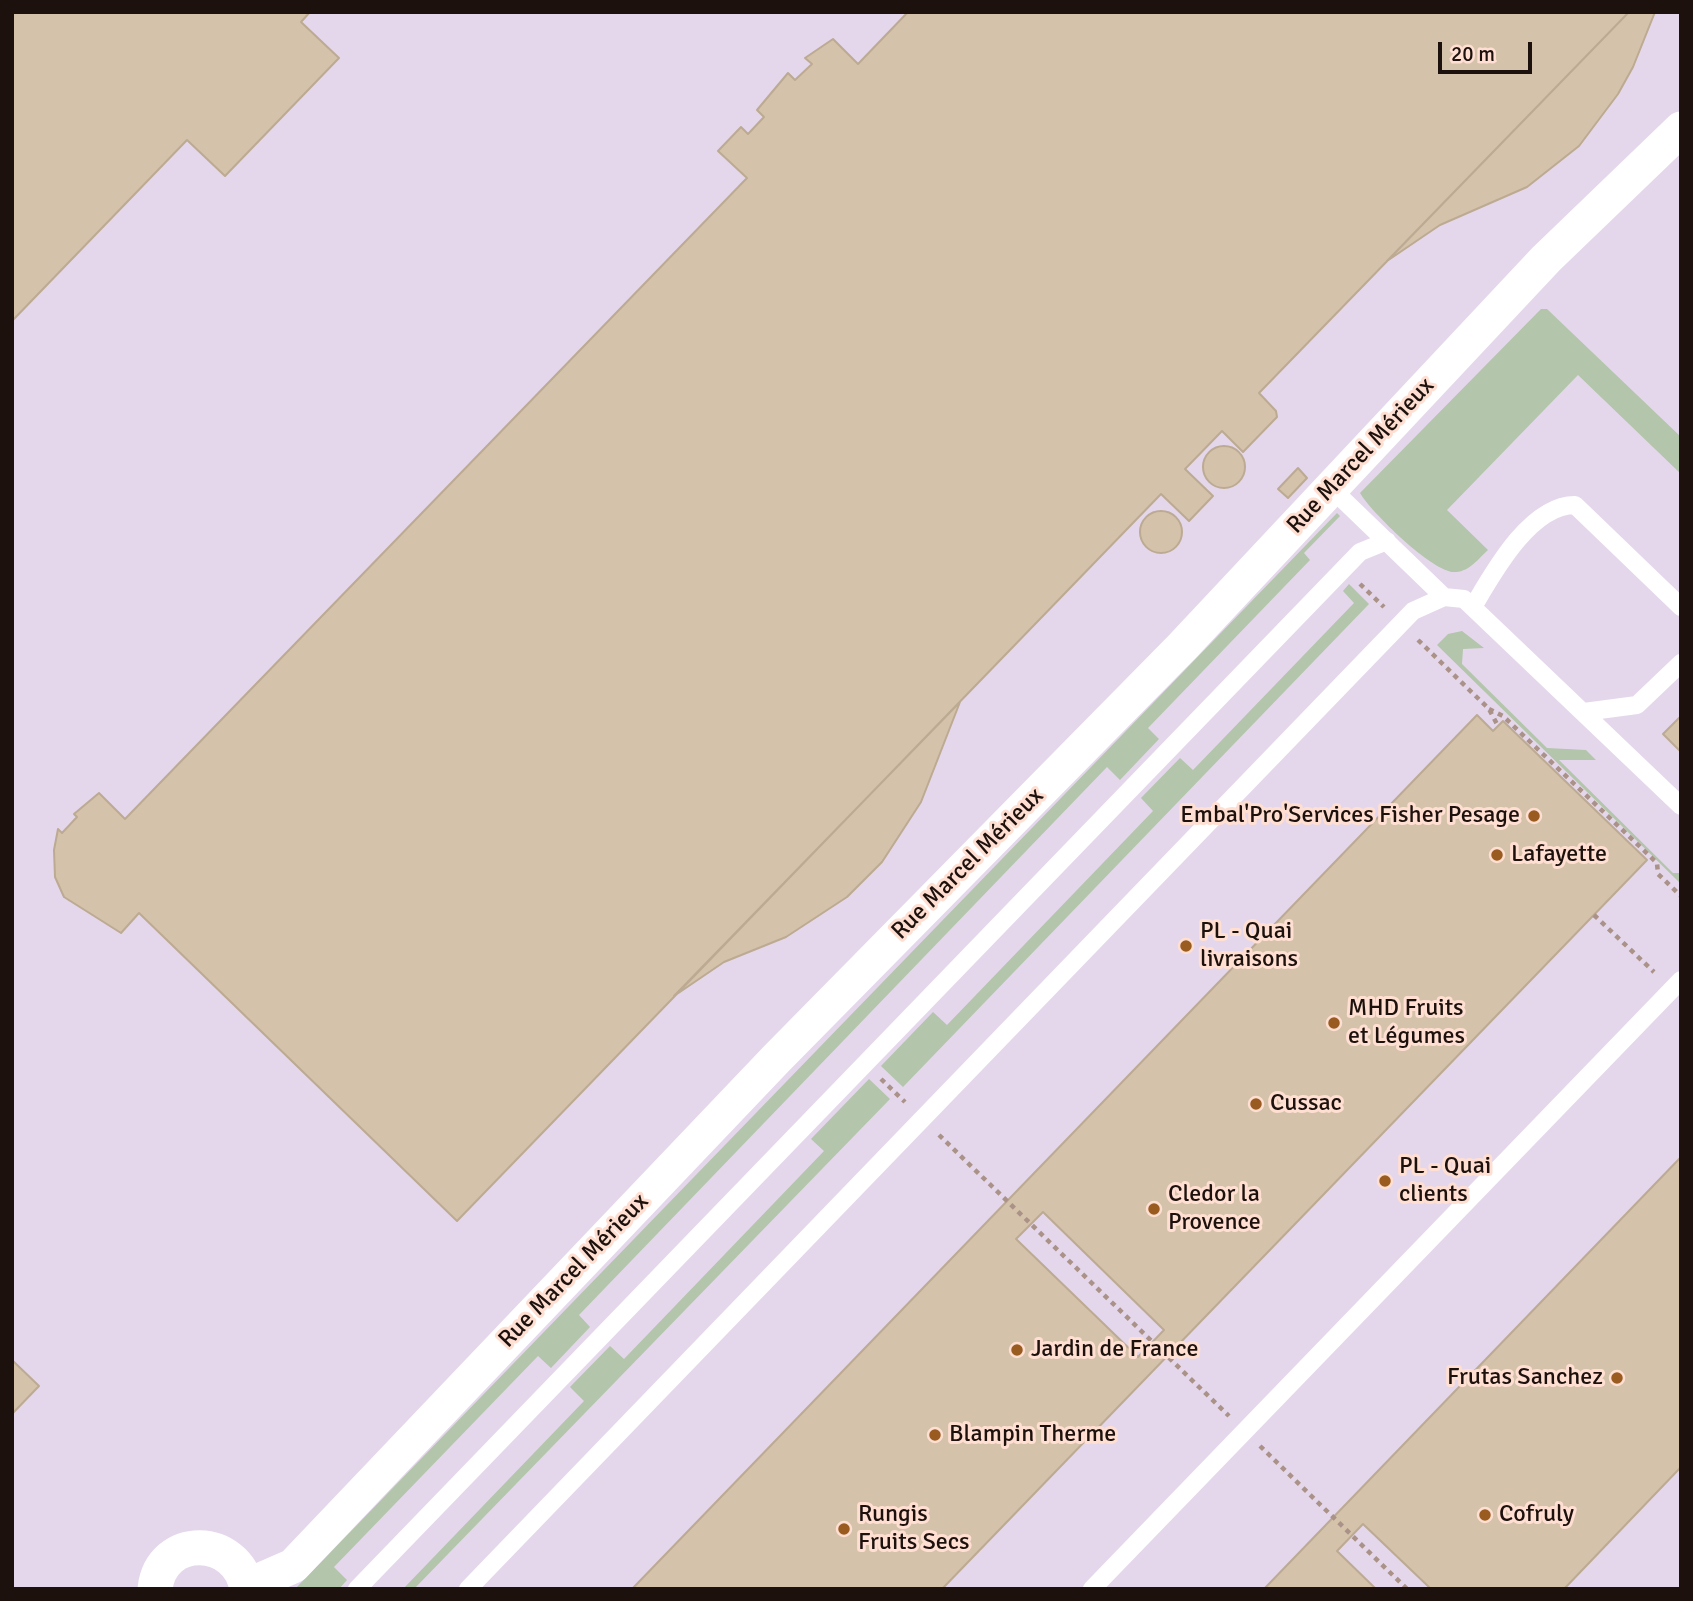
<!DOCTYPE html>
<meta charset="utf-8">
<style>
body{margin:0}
#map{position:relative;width:1693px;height:1601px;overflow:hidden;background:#ffdfd2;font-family:Signika,sans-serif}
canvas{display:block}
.frame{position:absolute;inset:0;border:14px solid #1c110d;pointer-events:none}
.scale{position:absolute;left:1438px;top:42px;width:94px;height:32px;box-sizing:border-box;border:4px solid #1c110d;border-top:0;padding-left:9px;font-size:21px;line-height:24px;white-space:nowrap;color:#1c110d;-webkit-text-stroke:5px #ffdfd2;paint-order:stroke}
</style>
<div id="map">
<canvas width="1693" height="1601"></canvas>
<div class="frame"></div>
<div class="scale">20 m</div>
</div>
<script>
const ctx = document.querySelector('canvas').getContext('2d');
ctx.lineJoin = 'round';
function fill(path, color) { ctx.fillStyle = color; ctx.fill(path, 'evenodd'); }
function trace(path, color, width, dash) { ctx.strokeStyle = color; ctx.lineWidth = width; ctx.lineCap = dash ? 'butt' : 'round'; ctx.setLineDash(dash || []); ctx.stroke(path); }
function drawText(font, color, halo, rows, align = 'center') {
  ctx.font = font + ' Signika,sans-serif'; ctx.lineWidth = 6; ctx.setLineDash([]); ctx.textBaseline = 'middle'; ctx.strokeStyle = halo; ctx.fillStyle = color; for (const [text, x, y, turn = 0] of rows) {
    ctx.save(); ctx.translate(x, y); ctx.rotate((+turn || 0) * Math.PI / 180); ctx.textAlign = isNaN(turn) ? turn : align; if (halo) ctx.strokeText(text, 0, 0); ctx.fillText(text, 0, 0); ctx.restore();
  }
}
fill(new Path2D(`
 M12 12H1681V1589H12Z`), '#e4d7eb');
fill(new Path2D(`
 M1541 309H1547L1681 437V474L1578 375 1447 510 1488 550C1478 559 1470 571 1456 572 1435 575 1371 512 1360 493Z
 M1337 513 1340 516 1304 553 1310 560 1148 728 1159 739 1120 780 1107 767 579 1315 590 1327 551 1368 538 1356 334 1567 347 1580 339 1589H295Z
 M1349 584 1369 604 903 1087 881 1066 933 1012 947 1025 1153 811 1141 798 1180 758 1193 770 1354 603 1343 591Z
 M1462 631 1484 648 1463 649 1462 664 1547 748 1586 750 1596 760H1559L1673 873H1681V884L1437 645 1448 634Z
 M869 1079 890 1099 414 1589H403L584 1401 570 1387 610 1346 624 1359 824 1151 811 1139Z`), '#b3c5ab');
const building = new Path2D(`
 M12 12H310L301 22 339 58 225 176 187 140 12 321Z
 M908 12H1629L1259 393 1276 411 1277 417 1243 452 1222 431 1185 469 1213 496 1189 521 1161 494 457 1221 139 913 121 933 64 897 55 877 54 850 58 829 62 833 77 817 74 814 99 793 125 819 747 178 718 151 741 127 748 134 764 117 757 110 788 73 795 80 812 64 805 58 833 39 858 64Z
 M1629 12H1655L1633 67 1618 94 1579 146 1527 187 1440 225 1387 261Z
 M1203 467a21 21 0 1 1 42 0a21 21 0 1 1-42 0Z
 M1298 468 1307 478 1288 498 1278 489Z
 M1140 532a21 21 0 1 1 42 0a21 21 0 1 1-42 0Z
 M960 702 921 802 882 862 847 897 786 937 724 962 674 996Z
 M1477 715 1493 731 1503 721 1647 860 942 1589H632ZM1043 1212 1164 1330 1138 1357 1016 1239Z
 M1681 716V752L1663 734Z
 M1681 1157V1467L1564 1589H1431L1363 1524 1337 1551 1376 1589H1264Z
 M12 1360 39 1386 12 1414Z`);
fill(building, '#d5c2aa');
trace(building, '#bcaa92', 2);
trace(new Path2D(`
 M1360 584 1384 607
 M1418 640 1489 709 1498 726
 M1489 709 1503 716 1657 863 1658 874 1681 896
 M1594 915 1654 972
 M881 1079 905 1102
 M939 1135 1229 1416
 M1260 1446 1407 1589`), '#aa9288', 4.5, [5, 5]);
trace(new Path2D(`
 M1331 488 1444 597
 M1473 607C1493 573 1530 505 1575 505L1681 607
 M1584 712 1637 705 1681 663
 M357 1589 1360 552 1387 541
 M468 1589 1413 611 1444 597 1464 599 1681 806
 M1092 1589 1681 980`), '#fff', 18);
trace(new Path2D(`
 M247 1586 293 1566 777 1058 1182 647 1546 259 1681 129
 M155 1589C161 1533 238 1535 247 1589`), '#fff', 35);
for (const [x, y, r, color] of [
 [1534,816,7,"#9a5b21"],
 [1497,855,7,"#9a5b21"],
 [1186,946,7,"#9a5b21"],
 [1334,1023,7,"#9a5b21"],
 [1256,1104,7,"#9a5b21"],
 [1385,1181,7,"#9a5b21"],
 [1154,1209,7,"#9a5b21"],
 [1017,1350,7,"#9a5b21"],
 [1617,1378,7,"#9a5b21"],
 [935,1435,7,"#9a5b21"],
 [1485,1515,7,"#9a5b21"],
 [844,1529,7,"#9a5b21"]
]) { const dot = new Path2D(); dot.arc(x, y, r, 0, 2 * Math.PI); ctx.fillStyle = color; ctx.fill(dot); trace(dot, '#ffdfd2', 2.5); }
drawText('24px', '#1c110d', '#ffdfd2', [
 ["Rue Marcel Mérieux",1361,456,-47],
 ["Rue Marcel Mérieux",968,864,-45],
 ["Rue Marcel Mérieux",574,1271,-46]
]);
drawText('24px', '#1c110d', '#ffdfd2', [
 ["Embal'Pro'Services Fisher Pesage",1520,816,"right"],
 ["Lafayette",1511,855],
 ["PL - Quai",1200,932],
 ["livraisons",1200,960],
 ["MHD Fruits",1348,1009],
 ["et Légumes",1348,1037],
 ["Cussac",1270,1104],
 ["PL - Quai",1399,1167],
 ["clients",1399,1195],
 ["Cledor la",1168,1195],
 ["Provence",1168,1223],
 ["Jardin de France",1031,1350],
 ["Frutas Sanchez",1603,1378,"right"],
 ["Blampin Therme",949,1435],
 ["Rungis",858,1515],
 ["Fruits Secs",858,1543],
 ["Cofruly",1499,1515]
], 'left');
</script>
